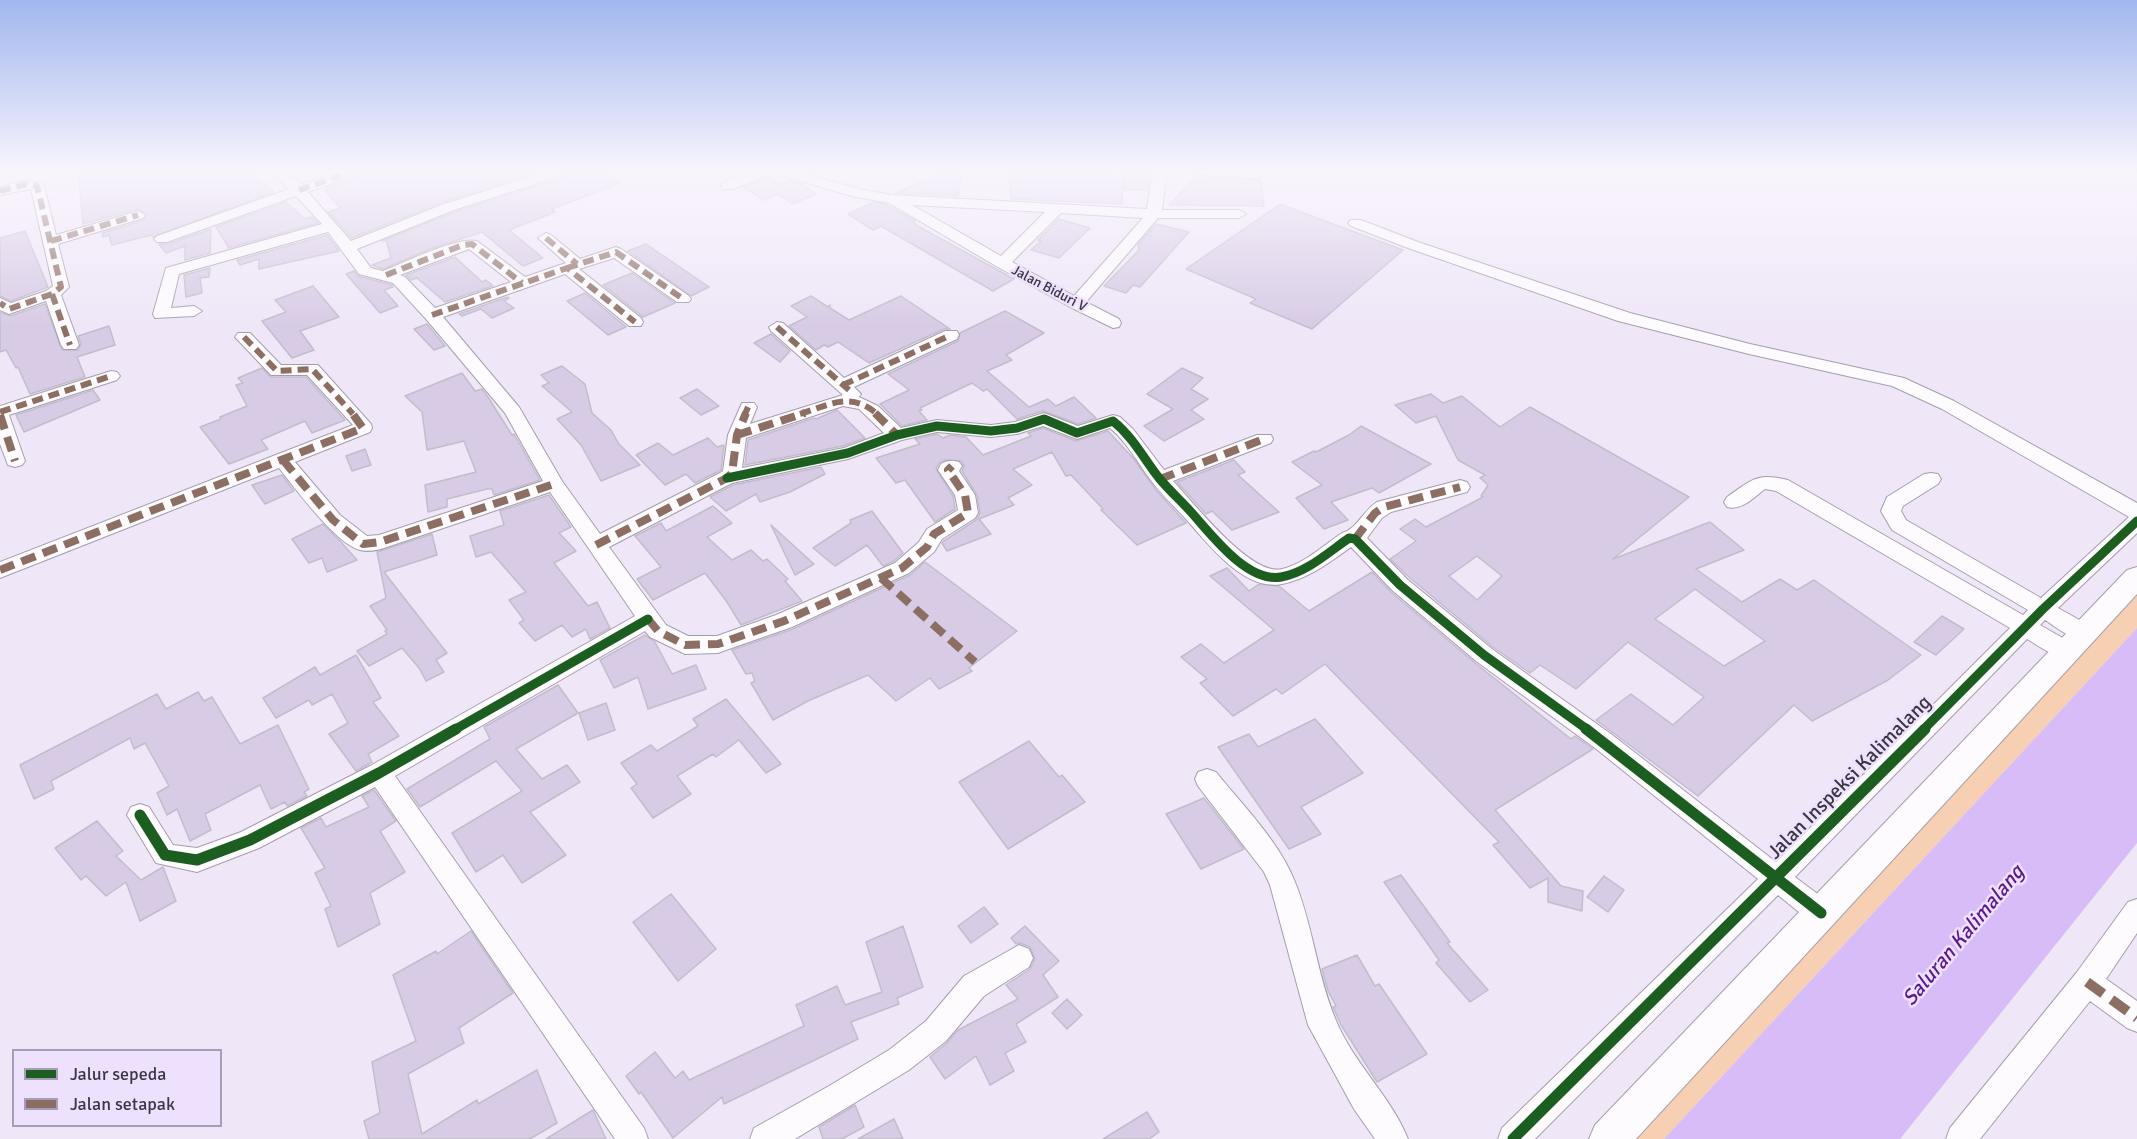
<!DOCTYPE html>
<style>
body{margin:0}
#map{position:relative;width:2137px;height:1139px;overflow:hidden;background:#efe7f8;font-family:Signika,sans-serif}
canvas{display:block}
.legend{position:absolute;left:12px;top:1049px;width:210px;height:78px;box-sizing:border-box;background:#eee1fe;border:2px solid #a79db4;margin:0;padding:8px 10px;list-style:none;font-size:18px;color:#3c3644}
.legend li{display:flex;align-items:center;gap:12px;height:30px}
.legend b{width:30px;border:2px solid #a79db4}
</style>
<div id="map">
<canvas width="2137" height="1139"></canvas>
<ul class="legend">
<li><b style="height:8px;background:#1b5e20"></b>Jalur sepeda</li>
<li><b style="height:8px;background:#8d6e63"></b>Jalan setapak</li>
</ul>
</div>
<script>
const ctx = document.querySelector('canvas').getContext('2d');
ctx.lineJoin = 'round';
function fill(path, color) { ctx.fillStyle = color; ctx.fill(path, 'evenodd'); }
function trace(path, color, width, dash) { ctx.strokeStyle = color; ctx.lineWidth = width; ctx.lineCap = dash ? 'butt' : 'round'; ctx.setLineDash(dash || []); ctx.stroke(path); }
function drawText(font, color, halo, rows, align = 'center') {
  ctx.font = font + ' Signika,sans-serif'; ctx.lineWidth = 5; ctx.setLineDash([]); ctx.textBaseline = 'middle'; ctx.strokeStyle = halo; ctx.fillStyle = color; for (const [text, x, y, turn = 0] of rows) {
    ctx.save(); ctx.translate(x, y); ctx.rotate((+turn || 0) * Math.PI / 180); ctx.textAlign = isNaN(turn) ? turn : align; if (halo) ctx.strokeText(text, 0, 0); ctx.fillText(text, 0, 0); ctx.restore();
  }
}
fill(new Path2D(`
 M2137 577V628L1664 1139H1609Z`), '#f7cfb3');
fill(new Path2D(`
 M2137 628V843L1900 1139H1664Z`), '#d7bcf7');
const building = new Path2D(`
 M78 170H255L257 182 261 181 274 192 153 237 151 235 112 245 109 235 103 237 102 233 144 220 147 214 137 209 83 224Z
 M364 170H440L448 176 466 170H480L485 174 497 170H544L443 202 352 238 328 212 340 208 324 189 361 175Z
 M573 170H601L620 183 552 209 555 212 509 230 543 258 523 266 482 232 430 249 383 269 372 265 391 258 386 240 382 241 455 212 570 175Z
 M947 170H963L958 196 895 193Z
 M1125 170H1150L1148 190H1124Z
 M1008 171 1123 176 1122 204 1011 199Z
 M768 177 780 184 789 180 799 183 816 194 793 204 778 194 764 200 743 187Z
 M1196 177 1261 180 1264 206 1169 205Z
 M286 202 305 219 312 217 318 223 229 248 216 227Z
 M874 202 885 204 915 221 914 224 1014 279 993 291 881 226 873 230 848 214Z
 M1280 204 1344 228 1403 250 1312 329 1250 303 1256 299 1186 269Z
 M1059 219 1090 228 1059 258 1031 250 1041 241 1038 240Z
 M1156 224 1189 232 1140 287 1133 285 1126 293 1104 286 1138 251 1139 248 1138 245Z
 M211 229 210 253 185 260V246L166 253 159 244H168Z
 M25 231 48 287 11 301 0 296V238Z
 M327 235 339 251 259 269V259L240 265 237 260Z
 M646 244 709 287 691 296 628 251Z
 M455 257 482 282 486 280 493 286 445 302 417 278 411 280 406 275Z
 M210 268 209 277 200 278 202 293 186 297 184 275Z
 M354 271 358 276 392 285 393 287 384 290 398 306 380 313 346 274Z
 M632 273 675 303 643 317 603 285Z
 M313 286 339 317 300 331 314 350 292 358 262 321 286 312 275 300Z
 M585 293 626 327 608 335 567 301Z
 M811 296 828 307 830 305V308L849 320 901 296 950 329H944L869 363 838 342 828 347 824 345 816 350 789 326 807 317 791 306Z
 M507 297 509 298 504 301 514 308 492 318 481 309 462 316 459 314Z
 M45 304 62 350H78L81 344 78 336 109 326 115 345 77 357 85 377 30 394 18 367 16 368 6 350 0 352V312L10 316Z
 M1005 311 1044 333 1006 355 1012 360 987 371 1029 407 1048 399 1056 406 1074 397 1096 418 1078 424 1043 411 1017 419 987 389 983 391 972 383 920 408 922 410 919 411 927 420 902 426 880 404 909 390 888 374 958 341 960 333Z
 M427 324 445 346 434 350 414 329Z
 M771 334 790 351 780 362 754 343Z
 M562 366 585 384 592 413 611 430 619 444 640 465 601 481 581 445 557 419 572 412 542 386 549 383 541 375Z
 M262 368 271 377H306L345 420 312 433 305 421 261 440 268 449 229 464 200 427 221 419 220 417 247 406 236 385 243 383 238 378Z
 M1182 368 1203 378 1191 389 1208 399 1191 410 1204 419 1164 441 1144 426 1173 409 1147 394Z
 M462 373 475 391 482 389 488 397 512 435 514 434 540 480 494 495 492 489H487L447 499V507L428 512 425 485 476 472 464 441 427 450 422 412 405 396Z
 M697 389 719 406 701 415 680 398Z
 M93 390 100 400 24 432 16 415Z
 M1431 394 1443 403 1462 396 1500 427 1530 407 1689 497 1613 559 1710 522 1744 550 1696 569 1742 602 1780 579 1797 590 1814 580 1921 655 1888 680 1812 721 1794 705 1698 796 1596 720 1631 694 1673 725 1704 697 1628 642 1576 689 1540 665 1530 673 1493 647 1410 578 1390 559 1416 541 1400 529 1415 519 1426 527 1483 497 1481 496 1488 485 1480 478 1485 475 1458 460 1436 416 1416 423 1395 405ZM1477 556 1502 576 1477 600 1449 576ZM1695 589 1754 633 1765 641 1724 666 1655 619Z
 M837 410 865 438 843 446 745 465 748 440 814 418 816 419Z
 M1361 426 1431 464 1379 493 1372 488 1331 502 1348 520 1324 529 1296 498 1322 485 1292 462 1314 451 1316 452 1349 435Z
 M1043 428 1076 441 1108 431 1133 458 1156 490 1186 523 1137 545 1101 510 1103 509 1071 475 1066 476 1052 452 1013 469 1032 485 1008 498 1014 505 979 519 991 534 947 551 942 543 944 541 976 520 980 513 977 495 962 471 964 466 961 461 945 460 939 463 936 469 953 496 955 509 935 522 905 480 896 483 876 458 920 444 915 439 937 434 943 438 950 435 966 437 983 455 1031 436 1028 433Z
 M708 438 717 447 724 445 721 470 695 483 686 474 665 485 636 455 658 443 673 455Z
 M365 449 371 465 352 471 346 456Z
 M1234 460 1245 472 1238 475 1279 512 1232 530 1212 511 1206 514 1177 482Z
 M821 467 825 474 790 492 760 502 756 494 726 511 710 497 733 485Z
 M282 475 294 491 265 504 252 485Z
 M549 495 571 527 559 533 576 551 554 563 588 606 597 602 610 628 590 639 586 629 572 637 562 625 535 641 519 623 524 620 509 600 526 592 491 552 476 557 470 536 504 525 500 511Z
 M713 506 732 523 707 537 732 560 751 550 763 561 767 559 788 579 785 581 802 601 741 625 727 602 705 573 653 600 637 579 661 567 635 536 661 523 666 531Z
 M872 511 903 553 894 561 883 566 867 545 835 566 813 548 851 523 850 520Z
 M323 524 341 542 357 560 327 572 322 558 309 563 292 539Z
 M771 525 814 564 795 575Z
 M432 534 437 555 384 572 447 653 436 660 444 672 426 681 419 668 402 648 369 666 357 651 387 634 385 631 387 630 370 606 386 598 377 552Z
 M925 562 1017 631 969 668 972 671 939 689 930 678 896 701 868 675 808 701 773 720 751 683 755 681 752 673 746 674 732 650 793 629 910 575Z
 M1227 568 1249 591 1259 584 1279 586 1309 611 1372 572 1391 592 1475 663 1571 739 1575 736 1593 749 1495 810 1561 886 1583 891 1582 911 1548 902V878L1530 888 1493 845 1499 842 1325 664 1282 694 1276 689 1233 716 1200 683 1207 679 1181 657 1201 644 1224 663 1274 630 1210 576Z
 M1942 616 1964 629 1936 655 1914 642Z
 M645 635 655 642 672 674 696 665 706 689 648 709 638 677 614 688 600 660Z
 M356 655 381 698 373 702 399 736 368 754 372 762 356 771 329 734 348 723 332 694 312 705 309 700 276 718 263 698 315 667 320 675Z
 M558 685 578 713 516 749 542 779 567 765 580 782 530 812 566 855 522 883 503 855 476 872 452 833 522 791 496 761 420 807 407 789 490 739 484 727Z
 M198 692 204 701 212 697 240 744 278 725 309 789 304 792 307 796 287 806 285 802 271 809 260 785 205 814 211 830 190 841 177 809 167 815 157 793 169 786 145 743 134 749 130 738 51 781 54 789 34 799 20 765 157 694 166 709Z
 M726 699 781 764 766 773 739 740 716 757 713 754 677 776 691 794 653 818 631 788 637 784 621 763 651 745 657 751 698 726 693 719Z
 M606 703 615 730 588 740 579 713Z
 M1315 719 1363 773 1301 807 1321 834 1289 849 1218 747 1249 734 1258 747Z
 M1029 741 1059 777 1062 775 1085 802 1008 849 959 782Z
 M374 790 396 821 380 831 405 872 370 893 380 924 338 947 325 909 331 906 315 873 325 868 301 828 321 818 326 827 369 807 362 796Z
 M1204 798 1244 849 1201 869 1166 814Z
 M97 821 123 851 116 856 141 880 163 867 176 901 140 921 126 882 106 896 86 876 81 880 55 848Z
 M1401 875 1450 942 1447 943 1488 990 1470 1002 1436 963 1439 960 1384 882Z
 M1604 876 1624 890 1608 912 1587 897Z
 M671 894 716 949 678 981 633 922Z
 M984 907 998 924 971 943 958 926Z
 M903 926 923 987 897 998 899 1004 851 1022 858 1039 724 1104 722 1097 673 1138 641 1092 639 1094 626 1076 655 1052 675 1078 683 1071 689 1080 804 1026 796 1005 837 986 845 1005 882 992 866 942Z
 M1025 926 1059 961 1043 975 1058 997 1016 1024 1026 1042 1005 1053 1014 1071 990 1085 976 1056 945 1079 930 1057 947 1043 958 1030 1018 999 1006 985 1030 969 1035 959 1030 947 1020 943 1016 944 1011 938Z
 M471 931 513 993 459 1028 464 1043 408 1074 422 1134 477 1100 478 1104 537 1070 557 1123 530 1139H369L364 1121 380 1113 372 1062 416 1041 393 975 436 951 437 954Z
 M1357 955 1375 986 1379 984 1427 1054 1377 1082 1341 1025 1333 1007 1336 1006 1328 991 1322 969Z
 M1067 999 1082 1015 1067 1029 1052 1013Z
 M855 1105 864 1127 842 1139H823L819 1127Z
 M593 1110 606 1139H546Z
 M1147 1112 1159 1132 1149 1139H1103Z
 M894 1119 903 1139H858Z`);
fill(building, '#d7cbe5');
trace(building, '#c3bdcb', 1.5);
const minor = new Path2D(`
 M267 170H282L301 184 342 170H362L360 173 308 192 351 241 444 204 551 170H571L569 173 454 210 357 249 371 268 383 271C403 263 458 236 477 241L525 277 566 263 538 238 546 233 551 235 580 259 616 247 621 249 689 296 691 299 689 302H677L614 258 579 269 641 318 643 322 641 326H629L565 274 443 317 519 407 562 481 600 534 720 473 723 471 728 435 742 403H754L757 407 750 424 843 395 771 331 769 327 777 322 783 323 844 378 945 331H957L959 335 957 339 854 387 861 394 859 397 878 406 901 428 937 420 991 425 1015 422 1044 413 1078 426 1113 415 1120 417 1133 429 1164 470 1257 435H1271L1273 439 1271 443 1173 481C1194 503 1251 577 1282 569 1304 564 1324 545 1342 533 1357 529 1363 511 1377 502L1460 480 1467 482 1470 487 1467 492 1391 512 1382 518 1367 538 1408 580 1492 649 1611 734 1776 862 2010 628 1776 491 1765 489C1754 497 1742 511 1727 507L1724 502 1727 497C1751 480 1757 472 1788 480L2023 615 2028 610 1892 530 1881 511 1887 497 1924 474 1931 473 1938 474 1941 479 1938 484 1903 506 1901 511 1906 520 2041 598 2129 517 1942 409 1892 386 1749 354 1618 321 1408 248 1351 226 1348 223 1351 220H1361L1418 242 1630 313 1750 344 1904 378 1954 401 2137 503V533L2058 608 2092 627 2095 633 2092 639C2076 644 2059 629 2045 620L2040 625 2075 645 2078 651 2075 657C2059 662 2041 647 2027 639L1795 877 1831 904 1834 913 1831 922 1821 925 1811 922 1778 895 1535 1139H1498L1502 1128 1758 879 1595 748 1476 661 1392 590 1351 547C1330 562 1308 579 1282 584 1243 592 1207 542 1184 517 1172 504 1160 493 1150 479 1137 462 1127 442 1110 428L1077 439 1043 426 1017 434 991 437 937 432 902 440 848 459 732 483 609 547 666 625 688 636H717L776 615 895 563 919 542 927 529 958 510 955 495 938 470 941 464C948 460 952 460 959 462L962 466 959 471 975 495 978 513 975 518 942 539 934 552 909 573 792 627 726 650 718 653 685 654 650 637 645 631 395 776 644 1128 648 1139H615L375 787 259 848 197 872 156 863 127 815 131 807 140 804 149 807 173 845 197 848 241 832 370 766 635 616 550 492 387 547C379 550 368 552 360 550 336 544 295 488 279 468L0 578V562L353 425 307 375H271L235 337 238 333H250L281 365H318L371 424 372 428 370 432 295 462 340 515 367 536 379 535 543 481 505 413 426 319 393 283 359 274 328 232 179 274 171 308 194 306 202 311 194 316 155 318 153 314 166 268 322 224 296 196 167 242H157L154 239 157 236 289 189ZM469 249 511 282 435 308 405 277 400 275ZM843 406 859 409 884 433 844 448 742 468 746 438Z
 M755 170H791L859 189 892 195 1147 209 1153 170H1167L1162 210H1239L1246 214 1239 218H1158L1086 302 1119 319 1121 323 1119 327 1113 328 1070 307 996 266 889 203 852 196 772 173 733 189H723L721 186 723 183ZM912 205 1045 212 1001 256ZM1061 213 1143 218 1074 296 1012 262Z
 M1178 170H1259L1266 174 1259 178 1185 174Z
 M26 180 42 183 44 186 56 235 138 211 145 215 143 218 58 244 69 287 61 295 79 345 76 349H64L61 345 46 301 9 314 0 310V298L11 303 46 291 53 286 31 189 0 195V187Z
 M111 371 117 372 120 376 117 380 9 415 25 461 22 465 15 467 8 465 0 444V406Z
 M1207 769 1216 772C1243 806 1279 841 1295 882 1313 926 1317 975 1335 1018 1352 1062 1391 1096 1408 1139H1375L1354 1109 1308 1025 1270 885 1264 872 1198 786 1195 779 1198 772Z
 M2137 899V933L2106 979 2137 1001V1032L2127 1028 2090 1001 1980 1139H1946L1950 1128 2077 972 2128 902Z
 M1019 945 1029 949 1033 958 1029 967 984 996 946 1041 909 1070 795 1139H750L754 1128 829 1086 889 1050 926 1021 964 976Z`);
const major = new Path2D(`
 M2137 567V594L1636 1139H1589L1595 1125 2127 570Z`);
trace(minor, '#a49eac', 2);
trace(major, '#a49eac', 2);
fill(minor, '#fdfbfe');
fill(major, '#fdfbfe');
trace(new Path2D(`
 M299 190 355 170
 M0 191 26 184 37 186 61 287 52 294 9 309 0 303
 M546 238 577 264
 M51 241 138 215
 M567 268 616 252 683 299
 M386 275 463 245 472 244 522 283
 M52 294 70 345
 M432 315 567 268 635 322
 M777 327 849 390
 M244 337 277 371 312 369 353 414
 M843 385 951 335
 M0 412 111 376
 M745 414 748 407
 M800 414C829 405 851 391 877 414`), '#8d6e63', 6, [11, 6]);
trace(new Path2D(`
 M875 413 897 435
 M0 415 15 461
 M737 435 805 413
 M283 460 333 520 363 544 380 542 554 484
 M1160 479 1264 439
 M1355 539 1375 513 1384 507 1460 487
 M596 545 727 478 732 473 737 435 746 413
 M0 570 363 428 352 413
 M881 578 975 662
 M648 619 658 631 685 645 718 644 784 621 902 568 927 547 934 534 968 513 965 495 948 470 952 466`), '#8d6e63', 8, [15, 8]);
trace(new Path2D(`
 M2087 982 2137 1018`), '#8d6e63', 10, [20, 10]);
trace(new Path2D(`
 M727 478 848 453 897 435 937 426 991 431 1017 428 1044 419 1077 433 1113 421C1133 437 1144 459 1159 478 1169 490 1181 501 1191 512 1211 534 1247 583 1281 577 1306 573 1329 552 1349 538L1355 539 1400 585 1484 655 1588 730
 M454 730 648 619
 M1923 730 2043 609 2137 521`), '#1b5e20', 9);
trace(new Path2D(`
 M1586 729 1821 913
 M140 815 165 855 197 860 250 840 379 773 456 729
 M1513 1139 1925 729`), '#1b5e20', 11);
const sky = ctx.createLinearGradient(0, 0, 0, 329);
sky.addColorStop(0, '#a1b7ee');
sky.addColorStop(0.52, '#f8f4fc');
sky.addColorStop(1, '#f8f4fc00');
ctx.fillStyle = sky;
ctx.fillRect(0, 0, 2137, 329);
drawText('14px', '#3c3644', '#eee1fe', [
 ["Jalan Biduri V",1049,289,28]
]);
drawText('20px', '#3c3644', '#eee1fe', [
 ["Jalan Inspeksi Kalimalang",1850,778,-45]
]);
drawText('italic 21px', '#5a1a8a', '#eee1fe', [
 ["Saluran Kalimalang",1964,936,-50]
]);
</script>
